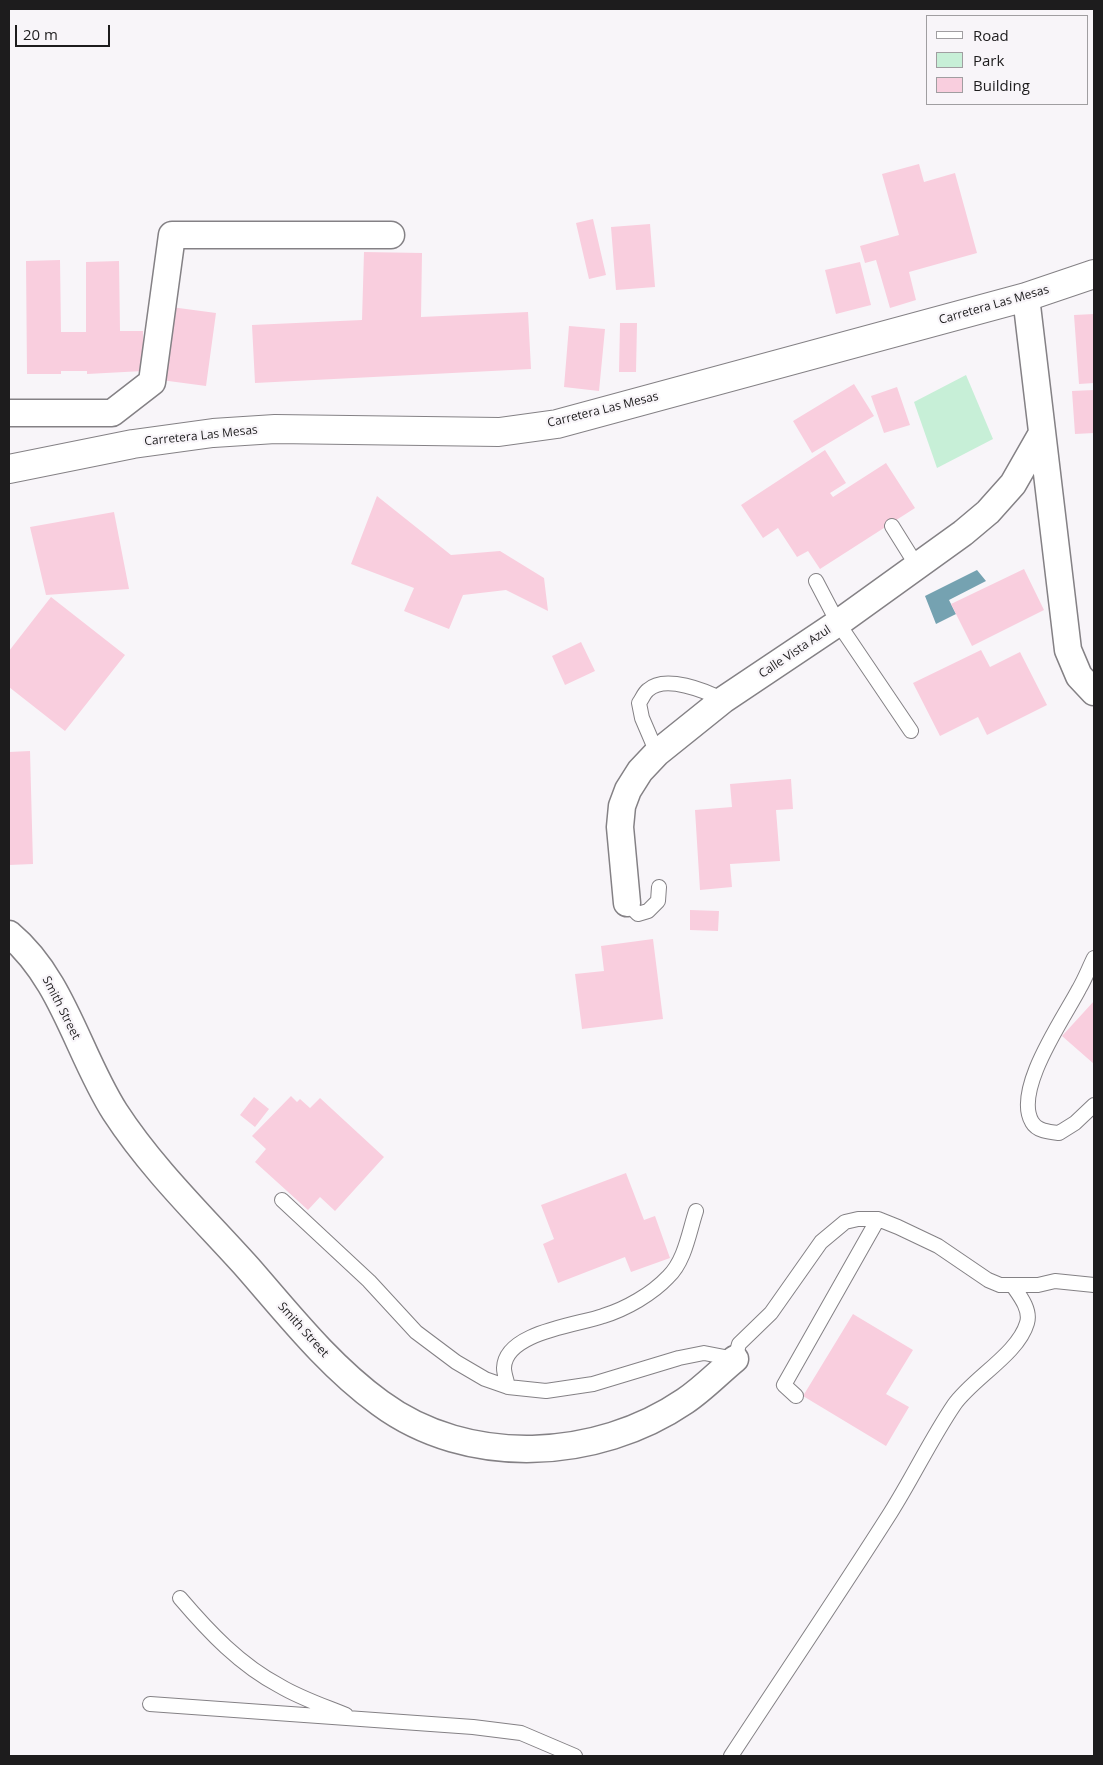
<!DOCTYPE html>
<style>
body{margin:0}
#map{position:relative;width:1103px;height:1765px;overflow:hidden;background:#f8f5f9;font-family:"Open Sans",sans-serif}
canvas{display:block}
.frame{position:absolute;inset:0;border:10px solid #1d1c1d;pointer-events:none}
.legend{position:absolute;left:926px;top:15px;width:162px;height:90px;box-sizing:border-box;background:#f8f5f9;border:1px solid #a09ea1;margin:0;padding:6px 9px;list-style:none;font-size:15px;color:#1d1c1d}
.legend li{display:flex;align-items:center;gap:10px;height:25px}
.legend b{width:25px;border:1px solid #a09ea1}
.scale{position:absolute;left:15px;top:25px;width:95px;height:22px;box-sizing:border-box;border:2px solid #1d1c1d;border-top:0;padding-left:6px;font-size:15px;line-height:18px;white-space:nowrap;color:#1d1c1d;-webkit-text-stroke:4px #f8f5f9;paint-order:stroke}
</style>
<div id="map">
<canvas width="1103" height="1765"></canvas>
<div class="frame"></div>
<ul class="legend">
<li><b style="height:6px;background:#fff"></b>Road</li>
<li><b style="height:14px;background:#c7efd7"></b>Park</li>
<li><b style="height:14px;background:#f9cede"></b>Building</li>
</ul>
<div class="scale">20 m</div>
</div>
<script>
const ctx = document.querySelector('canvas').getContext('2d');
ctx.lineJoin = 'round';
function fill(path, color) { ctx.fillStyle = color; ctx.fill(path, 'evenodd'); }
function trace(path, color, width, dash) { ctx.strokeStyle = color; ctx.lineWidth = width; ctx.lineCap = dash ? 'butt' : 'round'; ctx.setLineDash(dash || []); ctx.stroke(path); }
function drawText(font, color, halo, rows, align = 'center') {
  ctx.font = font + ' "Open Sans",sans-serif'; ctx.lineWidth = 4.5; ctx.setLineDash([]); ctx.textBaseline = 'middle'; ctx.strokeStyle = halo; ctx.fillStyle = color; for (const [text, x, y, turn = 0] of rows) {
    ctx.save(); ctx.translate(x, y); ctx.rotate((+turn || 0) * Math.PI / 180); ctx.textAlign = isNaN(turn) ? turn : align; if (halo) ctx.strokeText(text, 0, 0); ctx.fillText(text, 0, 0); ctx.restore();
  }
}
fill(new Path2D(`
 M966 375 993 439 937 468 914 402Z`), '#c7efd7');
fill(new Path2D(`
 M977 570 986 581 949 600 956 614 936 624 925 596Z`), '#75a2b1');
fill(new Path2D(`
 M919 164 924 182 955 173 977 253 909 272 916 300 890 308 876 260 865 263 860 246 899 235 882 174Z
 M593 219 606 275 589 279 576 223Z
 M650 224 655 287 616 290 611 227Z
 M364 252 422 253 421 317 528 312 531 369 255 383 252 325 362 320Z
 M60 260 61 332H86V262L119 261 120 331H143V371L87 374V371H61V374H27L26 261Z
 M860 262 871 305 836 314 825 270Z
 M171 307 216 313 206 386 161 380Z
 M1094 314V383L1079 384 1074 315Z
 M620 323H637L636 372H619Z
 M569 326 605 329 599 391 564 387Z
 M854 384 874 416 812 453 793 421Z
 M897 387 910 425 884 433 871 396Z
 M1094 390V433L1075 434 1072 391Z
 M825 450 846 483 830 493 833 497 886 463 915 508 820 569 808 551 797 557 778 528 763 538 741 505Z
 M377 496 451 555 500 551 544 578 548 611 506 590 463 595 449 629 404 611 414 588 351 564Z
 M114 512 129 589 46 595 30 527Z
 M1024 569 1044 610 972 646 951 604Z
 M51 597 125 655 65 731 9 687V651Z
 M581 642 595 671 565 685 552 656Z
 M981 650 990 667 1020 652 1047 705 987 735 978 717 940 736 913 683Z
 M30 751 33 864 9 865V752Z
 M791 779 793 809 776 810 780 861 730 864 732 887 700 890 695 810 732 807 730 784Z
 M690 910 719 911 718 931 690 930Z
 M653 939 663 1019 582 1029 575 974 604 971 601 946Z
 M1094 1001V1064L1062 1036Z
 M291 1096 297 1102 300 1099 310 1108 320 1098 384 1157 335 1211 320 1197 308 1210 255 1162 266 1149 252 1136Z
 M254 1097 269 1109 255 1127 240 1115Z
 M626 1173 644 1220 655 1216 670 1258 631 1272 625 1257 558 1283 543 1244 554 1239 541 1205Z
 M853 1314 913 1350 886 1394 909 1407 886 1446 803 1396Z`), '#f9cede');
const service = new Path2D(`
 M892 526 917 566
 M816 581 838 623 911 731
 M657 753 642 718 639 703C642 699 644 693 648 690 665 674 706 691 723 700
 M627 903 638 914 648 911 658 901 659 887
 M1094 958C1089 968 1085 979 1079 989 1064 1018 1013 1090 1032 1122 1037 1131 1049 1132 1059 1133L1075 1123 1094 1105
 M282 1200 369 1281 416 1332 456 1362 485 1379 508 1387 546 1391 593 1384 679 1358 704 1353 735 1359 739 1344 771 1313 821 1242 845 1222 858 1219H878L898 1227 938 1246 988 1280 1000 1285H1038L1055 1281 1094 1285
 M508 1387C507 1381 504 1374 504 1368 505 1332 578 1325 603 1316 626 1309 652 1294 668 1277 685 1261 689 1232 696 1211
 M796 1396 784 1385 878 1219
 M180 1598C209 1632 240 1665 280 1686 300 1698 324 1706 346 1715
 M150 1704 473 1727 521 1733 575 1756
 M731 1756C784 1675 839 1594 891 1512 913 1477 931 1439 954 1405 973 1378 1018 1354 1027 1323 1031 1310 1020 1296 1013 1286`);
const minor = new Path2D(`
 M1026 297 1068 650 1079 676 1094 692
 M9 413H112L152 382 172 235H391
 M627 903 620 827 622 806 628 790 640 771 657 753 723 700 838 623 963 533 988 512 1013 484 1041 435
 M9 934C63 979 78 1054 115 1112 152 1169 203 1218 248 1268 289 1315 329 1366 380 1403 468 1468 597 1461 685 1401 703 1389 718 1373 735 1359`);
const tertiary = new Path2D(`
 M9 469 133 444 213 433 275 429 499 432 557 424 1026 297 1094 274`);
trace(service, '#848185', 16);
trace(minor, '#848185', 29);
trace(tertiary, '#848185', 30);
trace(service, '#fff', 14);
trace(minor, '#fff', 26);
trace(tertiary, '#fff', 28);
drawText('12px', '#1d1c1d', '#f8f5f9', [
 ["Carretera Las Mesas",994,305,-16],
 ["Carretera Las Mesas",603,410,-14],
 ["Carretera Las Mesas",201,436,-6],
 ["Calle Vista Azul",795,652,-34],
 ["Smith Street",61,1008,63],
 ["Smith Street",303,1330,48]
]);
</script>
